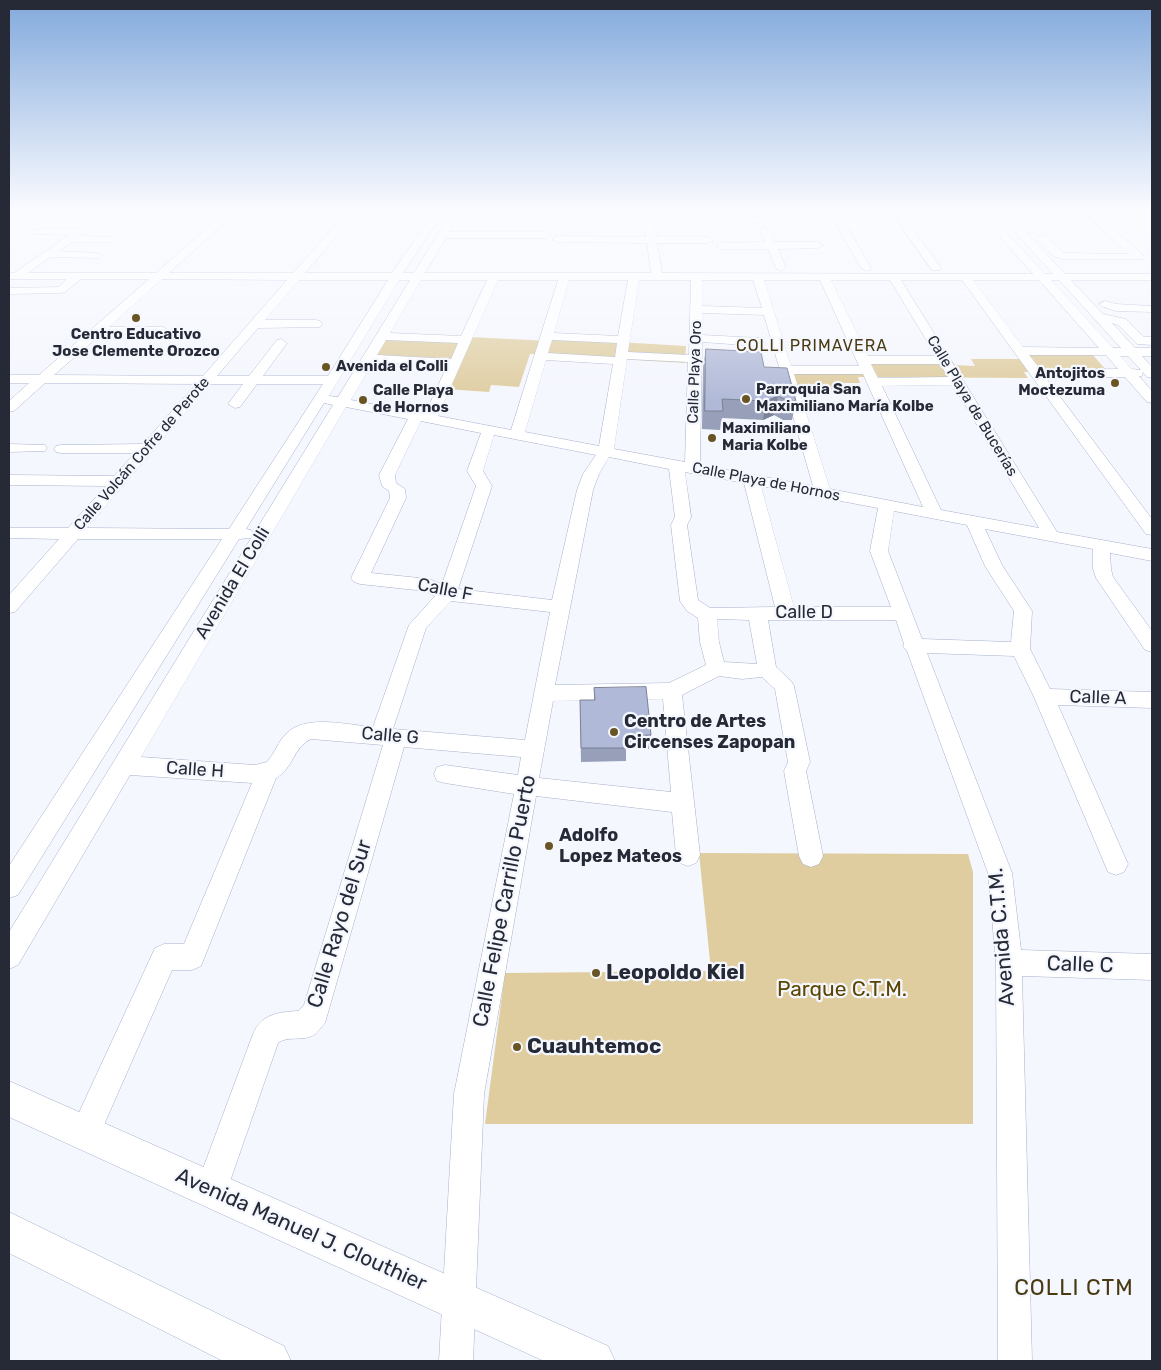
<!DOCTYPE html>
<meta charset="utf-8">
<style>
body{margin:0}
#map{position:relative;width:1161px;height:1370px;overflow:hidden;background:#f5f7fe;font-family:Rubik,sans-serif}
canvas{display:block}
.frame{position:absolute;inset:0;border:10px solid #262a36;pointer-events:none}
</style>
<div id="map">
<canvas width="1161" height="1370"></canvas>
<div class="frame"></div>
</div>
<script>
const ctx = document.querySelector('canvas').getContext('2d');
ctx.lineJoin = 'round';
function fill(path, color) { ctx.fillStyle = color; ctx.fill(path, 'evenodd'); }
function trace(path, color, width, dash) { ctx.strokeStyle = color; ctx.lineWidth = width; ctx.lineCap = dash ? 'butt' : 'round'; ctx.setLineDash(dash || []); ctx.stroke(path); }
function drawText(font, color, halo, rows, align = 'center') {
  ctx.font = font + ' Rubik,sans-serif'; ctx.lineWidth = 4.5; ctx.setLineDash([]); ctx.textBaseline = 'middle'; ctx.strokeStyle = halo; ctx.fillStyle = color; for (const [text, x, y, turn = 0] of rows) {
    ctx.save(); ctx.translate(x, y); ctx.rotate((+turn || 0) * Math.PI / 180); ctx.textAlign = isNaN(turn) ? turn : align; if (halo) ctx.strokeText(text, 0, 0); ctx.fillText(text, 0, 0); ctx.restore();
  }
}
fill(new Path2D(`
 M470 337 549 341 550 338 686 346 685 363 530 354 519 387 491 385 489 392 446 389 459 359 377 355 386 338Z
 M1025 354H1092L1107 371 1024 372 1028 378 858 377 860 383H836L839 392H797L789 366 872 367 869 361H952L955 365 975 366 971 359H1029Z
 M699 853 968 854 973 872V1124H485L505 973 711 971Z`), '#dfcda0');
const minor = new Path2D(`
 M40 211H51L29 227H23V223Z
 M104 211H115L80 236 112 237 117 240 116 242H72L59 251 95 253 99 254 100 256 99 258 50 257 28 273H156L227 211H238L169 273H293L348 211H358L305 273H392L435 211H445L403 273H414L452 211H550L551 214 702 213 707 216 702 219H554L551 218 550 215 459 216 449 232H546L551 235 546 238H446L425 273H651L647 243 557 242 552 239 557 236 646 237 645 226 650 223 655 226 657 237H708L713 240 708 243H657L662 273 1033 274 977 211H987L1045 274H1053L996 211H1006L1065 274H1152V280H1071L1103 314 1126 319 1144 337H1152V345L1137 344 1118 325 1112 323 1135 348H1152V356H1142L1152 367V378L1147 377 1143 372 1142 376H1139L1152 391V403L1147 402 1125 377 1046 378 1152 519V535L1146 534 962 280H901L1057 532 1152 549V561L1110 553 1111 569 1113 577 1152 631V652L1145 650 1096 578 1093 569V549L985 529 1002 565 1032 611 1030 649 1050 689 1152 692V708L1058 705 1128 864 1124 872 1116 875 1108 872 1034 697 1014 656 927 653 1012 873 1021 950 1152 954V980L1022 976 1032 1361H998L996 963 988 873 907 651 903 646 904 644 896 620H768L776 667 791 681 794 686 810 762 806 771 823 856 819 864 811 867 803 864 799 856 784 771 788 762 775 689 762 677 742 679 719 676 682 695 700 855 696 863 688 866 680 863 676 855 672 812 536 796 484 1094 473 1361H439L454 1094 514 794 445 783 437 781 434 774 437 767 445 765 518 775 521 757 404 747 325 1023C321 1027 318 1032 314 1035 302 1042 288 1035 278 1043L227 1190 222 1201 211 1206 200 1201 195 1190 253 1034C261 1014 279 1012 298 1011L304 1005 383 745 311 739C294 746 293 769 276 778L201 966 192 970H172L96 1143 85 1147 74 1143 70 1132 155 948 164 944H184L252 783 130 775 18 965 9 969V932L333 405 324 403 246 529 251 530 253 534 251 538 239 539 18 895 9 898V866L222 539H78L15 612 9 613V595L59 539 9 538V528H68L106 486 9 485V475L114 476 135 453H61L56 452 54 449 56 446 61 445 143 444 196 384 45 383 14 411 9 412V401L29 383H9V375H39L149 279H81L65 292 61 293 9 294V288L58 287 67 279H9V273H14L69 235 34 234 30 233V229H78ZM162 279 287 280 203 376 54 375 101 334H167L169 331 163 327H109ZM299 280H388L328 376H263L287 343 281 339 277 340 249 376H217L258 328 320 327 322 324 320 321 316 320H265ZM399 280H410L338 397 329 396ZM421 280H487L461 336 390 333ZM498 280H558L511 430 438 416ZM569 280H628L618 336 554 333ZM639 280H691L689 355 628 352ZM702 280H753L762 308 702 306ZM764 280H820L859 366H791ZM831 280H890L936 356H868ZM973 280H1039L1099 348 1023 347ZM1051 280H1059L1121 348H1113ZM702 313 764 315 813 486 700 465 702 342 759 346 765 342 759 338 702 335ZM386 340 458 343 451 359 377 355ZM552 340 617 343 615 357 548 353ZM1029 355H1106L1118 369 1041 370ZM1120 356H1128L1141 370 1132 369ZM627 359 688 362 685 462 614 449ZM546 360 613 364 599 446 525 432ZM373 362 447 366 425 414 351 400ZM871 364H940L948 377 878 378ZM794 374H863L923 507 830 489ZM210 384H243L228 404 235 408 240 407 257 384H323L229 529 87 528ZM953 385 1039 528 941 510 882 386ZM346 407 408 419 379 475 382 486 389 491 390 498 351 578 354 582 360 584 425 591 435 596 409 625 373 727C348 725 306 714 287 733 278 741 275 753 267 762L255 765 141 757ZM421 421 481 433 467 471 476 486 442 584 429 579 371 573 406 498 405 489 396 483 395 475ZM494 435 596 455 583 474 577 490 552 600 458 589 492 486 483 471ZM609 457 669 469 675 517 671 525 680 601 687 611 698 618 700 642 706 665 669 683 555 685 593 490 599 474ZM685 472 744 483 775 607 710 608 698 600 687 525 691 517ZM761 486 878 508 870 551 891 607H794ZM894 511 967 525 985 566 1014 611 1011 642 922 639 888 551ZM451 601 550 612 525 740 393 729 426 628ZM717 619 749 620 757 664 724 662 719 642ZM663 699 671 792 539 778 553 701Z
 M746 211H756L760 221 758 223H752Z
 M801 211H811L814 216 812 218H806Z
 M890 211H900L941 268 940 270H932Z
 M1082 211H1093L1143 255 1144 257 1143 259H1063L1053 256 1036 238 1037 236H1045L1064 253 1129 254Z
 M840 220 845 223 871 268 870 270 866 271 861 268 835 223Z
 M765 227 770 230 775 242H818L823 245 818 248 778 249 786 268 781 271 776 268 768 249H721L716 246 721 243 765 242 760 230Z
 M1105 301 1116 304 1152 306V312L1116 311 1101 306 1099 304Z
 M9 444 45 445 47 448 45 451 9 452Z`);
const major = new Path2D(`
 M9 1081 608 1346 615 1361H544L9 1117Z
 M9 1212 284 1346 291 1361H223L9 1253Z`);
trace(minor, '#a6b0cd', 1);
trace(major, '#a6b0cd', 1);
fill(minor, '#fff');
fill(major, '#fff');
fill(new Path2D(`
 M706 349 764 367 796 401 792 420H783L774 415 763 420 722 418 720 430 702 429 703 367Z
 M594 688 651 735 649 749H626V761L581 762 580 700H594Z`), '#979fb9');
fill(new Path2D(`
 M778 396 774 415 763 420 766 401Z`), '#7b8296');
const building = new Path2D(`
 M706 349 761 352 764 367 787 368 796 401H788L778 396 766 401 722 399 723 411H705Z
 M646 687 651 735 626 736 627 748H581L580 700H595L594 688Z`);
fill(building, '#b0b9d7');
trace(building, '#7b8296', 1);
const sky = ctx.createLinearGradient(0, 0, 0, 403);
sky.addColorStop(0, '#82a9dc');
sky.addColorStop(0.52, '#fafbff');
sky.addColorStop(1, '#fafbff00');
ctx.fillStyle = sky;
ctx.fillRect(0, 0, 1161, 403);
for (const [x, y, r, color] of [
 [136,318,5,"#695524"],
 [326,367,5,"#695524"],
 [1115,383,5,"#695524"],
 [746,399,5,"#695524"],
 [363,400,5,"#695524"],
 [712,438,5,"#695524"],
 [614,732,5,"#695524"],
 [549,846,5,"#695524"],
 [596,973,5,"#695524"],
 [517,1047,5,"#695524"]
]) { const dot = new Path2D(); dot.arc(x, y, r, 0, 2 * Math.PI); ctx.fillStyle = color; ctx.fill(dot); trace(dot, '#f5f7fe', 2); }
drawText('bold 15px', '#262a36', '#f5f7fe', [
 ["Centro Educativo",136,335,"center"],
 ["Jose Clemente Orozco",136,352,"center"],
 ["Avenida el Colli",336,367],
 ["Antojitos",1105,374,"right"],
 ["Moctezuma",1105,391,"right"],
 ["Parroquia San",756,390],
 ["Maximiliano María Kolbe",756,407],
 ["Calle Playa",373,391],
 ["de Hornos",373,408],
 ["Maximiliano",722,429],
 ["Maria Kolbe",722,446]
], 'left');
drawText('15px', '#262a36', '#f5f7fe', [
 ["Calle Playa Oro",695,372,-88],
 ["Calle Playa de Bucerías",972,406,59],
 ["Calle Volcán Cofre de Perote",142,454,-49],
 ["Calle Playa de Hornos",766,482,11]
]);
ctx.letterSpacing = '1px';
drawText('16px', '#4a3a12', '#f5f7fe', [
 ["COLLI PRIMAVERA",812,346]
]);
ctx.letterSpacing = '0px';
drawText('18px', '#262a36', '#f5f7fe', [
 ["Avenida El Colli",233,583,-59],
 ["Calle F",445,590,11],
 ["Calle D",804,613],
 ["Calle A",1098,698,2],
 ["Calle G",390,736,5],
 ["Calle H",195,770,4]
]);
drawText('bold 18px', '#262a36', '#f5f7fe', [
 ["Centro de Artes",624,722],
 ["Circenses Zapopan",624,743],
 ["Adolfo",559,836],
 ["Lopez Mateos",559,857]
], 'left');
drawText('21px', '#262a36', '#f5f7fe', [
 ["Calle Felipe Carrillo Puerto",505,901,-79],
 ["Calle Rayo del Sur",340,924,-73],
 ["Avenida C.T.M.",1002,937,-95],
 ["Calle C",1080,965,2],
 ["Avenida Manuel J. Clouthier",301,1230,24]
]);
drawText('bold 21px', '#262a36', '#f5f7fe', [
 ["Leopoldo Kiel",606,973],
 ["Cuauhtemoc",527,1047]
], 'left');
drawText('21px', '#5b4500', '#f5f7fe', [
 ["Parque C.T.M.",842,990]
]);
ctx.letterSpacing = '1px';
drawText('22px', '#4a3a12', '#f5f7fe', [
 ["COLLI CTM",1074,1289]
]);
ctx.letterSpacing = '0px';
</script>
